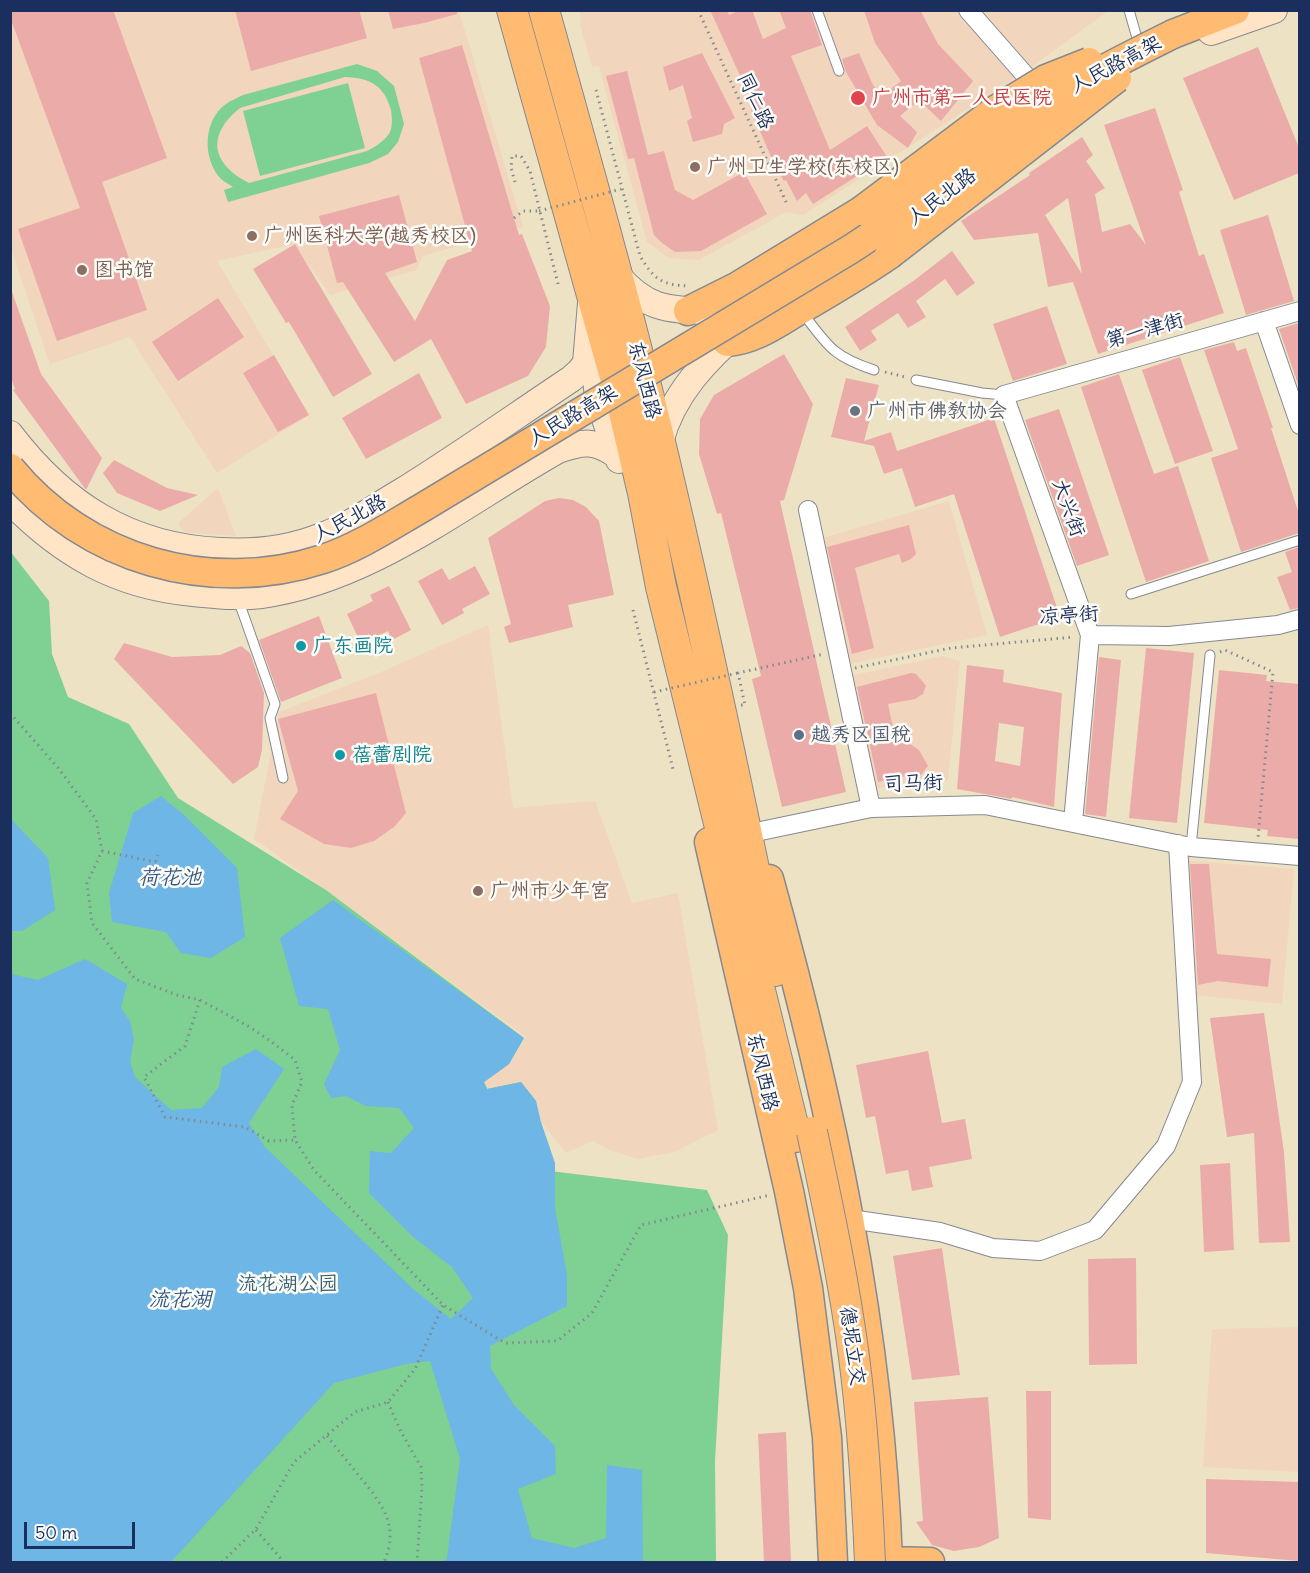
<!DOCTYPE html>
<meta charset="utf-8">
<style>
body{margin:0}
#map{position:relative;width:1310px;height:1573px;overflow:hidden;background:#ede3c4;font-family:Delius,sans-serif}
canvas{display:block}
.frame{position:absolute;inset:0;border:12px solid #1b2f5e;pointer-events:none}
.scale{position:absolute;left:24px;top:1522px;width:111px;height:27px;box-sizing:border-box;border:3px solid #1b2f5e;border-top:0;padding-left:8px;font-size:18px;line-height:21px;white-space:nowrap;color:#1b2f5e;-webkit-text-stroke:4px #fdfcf7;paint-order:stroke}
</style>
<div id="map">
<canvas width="1310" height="1573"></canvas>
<div class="frame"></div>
<div class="scale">50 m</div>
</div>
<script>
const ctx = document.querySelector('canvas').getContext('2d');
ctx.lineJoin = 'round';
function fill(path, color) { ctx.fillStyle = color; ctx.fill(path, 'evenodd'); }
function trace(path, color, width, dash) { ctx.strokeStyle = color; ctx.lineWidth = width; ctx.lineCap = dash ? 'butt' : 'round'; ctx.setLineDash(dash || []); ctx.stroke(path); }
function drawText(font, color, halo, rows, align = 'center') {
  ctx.font = font + ' Delius,"LXGW WenKai TC",sans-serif'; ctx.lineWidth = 5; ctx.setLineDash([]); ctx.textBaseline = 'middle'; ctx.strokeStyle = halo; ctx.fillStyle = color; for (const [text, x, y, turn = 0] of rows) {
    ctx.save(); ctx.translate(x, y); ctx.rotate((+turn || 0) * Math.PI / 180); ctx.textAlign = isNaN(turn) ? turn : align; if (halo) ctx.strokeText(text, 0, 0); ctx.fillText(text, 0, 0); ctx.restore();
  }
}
fill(new Path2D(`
 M10 11H459L523 227 423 256 416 270 330 295 294 244 217 261 309 415 217 473 130 337 50 364 11 249Z
 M579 11H1108L1022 74 803 215 786 212 699 260 669 258 647 242 600 71 599 66 592 67 580 25 581 18Z
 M218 488 236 536 184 532 178 523Z
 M949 501 987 635 849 664 819 539Z
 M488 625 513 808 595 801 632 903 678 893 718 1130 675 1152 637 1159 610 1150 593 1141 566 1153 541 1122 536 1101 487 1090 483 1081 509 1064 526 1037 326 890 254 839 279 712 381 672Z
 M942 656 960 661 948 780 876 788 850 676Z
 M1183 860 1294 869 1282 1004 1193 995Z
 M1299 1327V1472L1203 1467 1212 1329Z`), '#f1d5bd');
fill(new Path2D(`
 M357 64 377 71 394 86 404 124 398 142 388 154 369 163 228 202 224 190 233 187C229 184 224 182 221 179 202 159 203 120 226 104 231 100 238 98 243 95ZM345 77C370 78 384 85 391 110 392 117 393 128 389 134 383 142 375 147 367 151L249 183C211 164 206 135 240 108Z
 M348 83 365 148 260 176 243 111Z
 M10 551 49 601 52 654 68 697 129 724 178 798 326 890 524 1038 509 1064 484 1082 487 1089 521 1082 536 1101 550 1171 707 1190 728 1235 715 1461 716 1562H11Z`), '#7ed193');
fill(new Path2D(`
 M161 796 183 814 237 868 245 937 211 958 181 953 166 932 112 922 109 893 133 813Z
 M11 819 48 858 55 910 22 931H11Z
 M333 900 524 1038 509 1064 484 1082 487 1089 521 1082 536 1101 541 1122 555 1163V1208L567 1275V1306L490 1346 491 1369 514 1405 555 1446 556 1474 518 1489 532 1538 574 1548 606 1538 607 1465 642 1470 643 1562H444L447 1558 460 1459 430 1361 406 1364 334 1383 171 1562H15L11 1561V974L38 980 85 959 127 984 121 1008 130 1021 134 1039 130 1061 135 1077 171 1110 202 1108 219 1087 222 1067 256 1049 284 1069 249 1123 265 1147 413 1289 451 1319 473 1298 452 1267 412 1236 369 1193 370 1151 391 1153 414 1128 399 1108 366 1106 346 1096 331 1098 324 1084 340 1050 328 1009 299 1006 280 938Z`), '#6db6e5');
fill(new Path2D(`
 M10 10H113L167 158 102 182 147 310 57 341 18 229 80 208 10 17Z
 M235 10H359L367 38 251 71Z
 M388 10H457V14L424 23 393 29Z
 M710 10H727L729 15 740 10H752L763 39 786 28 779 10H810L822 45 791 56 830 150 867 126 887 157 813 204 806 193 797 201 786 180 784 181 775 166 751 110 755 108Z
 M864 10H920L938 44 973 81 941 121 919 100 900 116 917 132 908 148 877 125 846 72 842 59 859 53 873 85 882 96 901 81 875 43Z
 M462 45 519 235 522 234 550 306 546 347 528 376 466 404 431 339 394 362 343 282 337 283 319 216 399 195 417 262 385 273 415 321 447 260 472 251 419 58Z
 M1258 47 1299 148V173L1234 200 1183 78Z
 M702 53 735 118 724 124 722 134 693 142 687 121 692 118 683 85 669 91 663 67Z
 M627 71 648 155 664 151 675 190 693 200 744 172 767 214 701 251 675 252 662 243 654 235 634 158 628 159 606 76Z
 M1155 108 1183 190 1179 192 1199 256 1204 254 1224 313 1098 354 1073 282 1048 287 1038 233 974 240 961 221 1030 175 1029 173 1082 137 1093 155 1086 161 1105 188 1095 194 1102 232 1130 224 1146 245 1104 125ZM1068 198 1082 274 1045 215Z
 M1268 215 1294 301 1246 315 1220 230Z
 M295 244 372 374 333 397 289 322 286 323 253 269Z
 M952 251 975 283 957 296 945 279 916 301 926 317 908 328 898 313 871 331 877 340 860 351 845 327 916 279Z
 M10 292H12L41 374 102 458 86 490 13 390 15 389 10 375Z
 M218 298 244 337 178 381 152 342Z
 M1047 306 1067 364 1013 381 993 324Z
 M1299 323V387L1279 329Z
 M1234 342 1237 351 1246 348 1273 428H1271L1299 514V533L1241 552 1211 458 1238 449 1204 350Z
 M784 354 813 404 784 500 780 501 846 792 782 807 752 679 761 676 721 513 717 514 699 454 700 419 714 395Z
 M274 355 309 415 278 432 243 373Z
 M1180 357 1213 451 1175 464 1142 370Z
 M419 373 442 418 366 459 342 418Z
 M1119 374 1154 474 1178 466 1209 561 1146 582 1081 387Z
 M846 378 879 385 864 441 891 432 897 451 994 418 1060 617 1000 637 954 494 915 507 902 468 884 474 874 446 831 437Z
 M1059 409 1109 555 1077 566 1025 420Z
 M114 460 167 488 198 495 160 511 117 493 103 473Z
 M559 498 573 500 586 507 599 521 614 595 568 605 573 627 509 643 504 627 511 624 488 538 545 501Z
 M909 525 916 554 911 559 902 563 899 554 855 568 874 648 852 654 827 547Z
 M1299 547V608L1290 610 1277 577 1292 572 1285 552Z
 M475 566 490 594 462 609 464 613 442 625 418 581 442 568 449 580Z
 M389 586 411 630 392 640 388 631 361 644 347 614 373 601 370 595Z
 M319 616 342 678 281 702 259 640Z
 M124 643 172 657 220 655 241 646 250 653 264 693 262 750 258 767 233 784 114 659Z
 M1146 648 1194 653 1177 823 1129 818Z
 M1099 657 1121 660 1106 817 1085 814Z
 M967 665 1004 670 1003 682 1062 693 1054 807 1012 797V799L957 789ZM999 723 1024 727 1020 766 995 761Z
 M1219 670 1267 675 1266 681 1299 684V839L1267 836 1268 830 1204 823Z
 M911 673 916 674 923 682 926 686 923 694 915 699 888 704 895 737 904 736V740L919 750 928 766 919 777 908 776 878 782 857 687Z
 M376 693 406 813 394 827 374 841 351 848 324 844 280 819 298 791 278 719Z
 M1190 864H1209L1217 954 1271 959 1268 987 1218 981 1198 985Z
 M1264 1013 1284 1152 1290 1242 1259 1243 1254 1133 1227 1137 1210 1018Z
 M928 1051 942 1123 965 1119 972 1159 929 1167 933 1187 912 1191 908 1170 886 1174 875 1116 866 1118 856 1065Z
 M1230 1163 1234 1250 1204 1252 1200 1165Z
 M942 1248 960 1375 912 1380 893 1256Z
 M1136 1258 1137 1364 1089 1365 1088 1259Z
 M1026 1391H1051V1520L1028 1518Z
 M988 1397 999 1538 979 1547 954 1551 932 1545 916 1522 923 1521 914 1402Z
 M786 1432 791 1563H764L758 1434Z
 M1206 1479 1299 1482V1561L1206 1553Z`), '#ebaca9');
const service = new Path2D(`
 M817 10 839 71
 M1129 10 1137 38
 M802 312C828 346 832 356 874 370
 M916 380 982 393 1004 395
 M1131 594 1300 540
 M238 599 275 704 270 718 283 778
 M1191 847 1210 655`);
const minor = new Path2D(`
 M968 10 1040 92
 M1264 321 1300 425
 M808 510 871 808
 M1090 635 1169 636 1278 625 1300 619
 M1073 822 1090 635 1004 395 1300 311
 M756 832 871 808 985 805 1191 847 1300 856
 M850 1219 940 1232 993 1248 1040 1251 1095 1230 1166 1146 1192 1082 1178 844`);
const secondary = new Path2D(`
 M1211 32 1274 10
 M617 275C645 308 666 310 708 311
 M593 348 598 398 619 460
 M10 434C64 505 130 547 220 551 254 553 290 549 322 536 350 526 375 507 401 492 459 456 514 417 571 379L580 371 586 363 591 303
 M660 442C672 395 706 359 743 328
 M10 501C63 555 117 586 193 593 216 595 238 598 261 595 370 580 464 503 558 450 584 441 595 440 618 456`);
const primary = new Path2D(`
 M1173 34 1235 10
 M688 311 738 286 861 211
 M727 342C754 340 776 324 798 311 829 293 860 275 889 255
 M709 842 789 1191 808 1288 827 1437 833 1562
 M769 879C831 1103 880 1330 888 1562
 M885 1562 888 1561 930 1562`);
const trunk = new Path2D(`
 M512 10 620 395 643 493 661 587 796 1137
 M544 10C584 154 625 298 660 442 702 618 739 794 775 971`);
trace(service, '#848991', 11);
trace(minor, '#848991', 20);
trace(secondary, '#848991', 28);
trace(primary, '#848991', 31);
trace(trunk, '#848991', 32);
trace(new Path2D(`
 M698 10 787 204
 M596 90 640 256C654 279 661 285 689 286
 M515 182 511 168 512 156H521L530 171 559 288
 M514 218 523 211H539
 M885 372 905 377
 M633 610 673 769
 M1220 652 1225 650 1273 672 1258 838
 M855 668 951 648 1074 637
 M741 705H745L738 673 824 654
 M10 713 59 769 96 819 102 851 87 883 92 923 135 979 177 995 200 1000 248 1026 272 1042 295 1060 302 1082 292 1105 295 1140 314 1170 443 1305 505 1343 557 1341 592 1313 641 1225 770 1195
 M102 851 156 862
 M152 873 158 855
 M200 1000 185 1046 144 1077 165 1117 245 1127 269 1141 295 1140
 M388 1402 400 1430 421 1467 422 1488 417 1562
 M327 1436C338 1450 349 1463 360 1477 382 1504 400 1526 384 1562
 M256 1530 284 1562
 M222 1562 256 1529 294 1462 355 1412 388 1402 415 1369 443 1305`), '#848991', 3, [1.5, 4.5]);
trace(service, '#fff', 9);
trace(minor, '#fff', 18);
trace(secondary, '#ffe4c6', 26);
trace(primary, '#ffbb71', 28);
trace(trunk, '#ffbb71', 30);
const primaryBridge = new Path2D(`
 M861 211 997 109 1046 79 1089 62
 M889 255 1117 78
 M10 468C85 560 210 596 323 559 357 548 389 527 420 509L851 249C917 207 973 153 1037 109 1080 80 1127 57 1173 34`);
const trunkBridge = new Path2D(`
 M812 1132C828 1207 844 1281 854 1357 863 1425 867 1494 870 1562`);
trace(primaryBridge, '#848991', 31, []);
trace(trunkBridge, '#848991', 32, []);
trace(new Path2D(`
 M539 211 621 189
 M654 692 738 673`), '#848991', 3, [1.5, 4.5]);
trace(primaryBridge, '#ffbb71', 28);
trace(trunkBridge, '#ffbb71', 30);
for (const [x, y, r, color] of [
 [858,98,8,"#e0444e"],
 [695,167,6,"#8d6e63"],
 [252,236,6,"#8d6e63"],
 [82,270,6,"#8d6e63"],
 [855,411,6,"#6b7280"],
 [301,646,6,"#0f9aa8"],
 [799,735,6,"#5c6f8a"],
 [340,755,6,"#0f9aa8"],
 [478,891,6,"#8d6e63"]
]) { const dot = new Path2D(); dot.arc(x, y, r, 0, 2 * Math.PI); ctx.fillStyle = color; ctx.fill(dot); trace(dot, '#fdfcf7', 2); }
drawText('20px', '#1b2f5e', '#fdfcf7', [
 ["人民路高架",1116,65,-28],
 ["同仁路",755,101,65],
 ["人民北路",942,197,-37],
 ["第一津街",1145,331,-16],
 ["东风西路",644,380,76],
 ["人民路高架",573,416,-31],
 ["大兴街",1068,508,70],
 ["人民北路",350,519,-28],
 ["凉亭街",1069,616,-4],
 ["司马街",913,784,-2],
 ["东风西路",762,1072,77],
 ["德坭立交",852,1346,82]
]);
drawText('20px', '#be3a42', '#fdfcf7', [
 ["广州市第一人民医院",872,98]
], 'left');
drawText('20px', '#785e54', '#fdfcf7', [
 ["广州卫生学校(东校区)",707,167],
 ["广州医科大学(越秀校区)",264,236],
 ["图书馆",94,270],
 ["广州市少年宫",490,891]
], 'left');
drawText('20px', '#5b616d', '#fdfcf7', [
 ["广州市佛教协会",867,411]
], 'left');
drawText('20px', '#0d838f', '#fdfcf7', [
 ["广东画院",313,646],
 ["蓓蕾剧院",352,755]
], 'left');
drawText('20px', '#4e5e75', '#fdfcf7', [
 ["越秀区国税",811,735]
], 'left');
drawText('20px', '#39606e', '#fdfcf7', [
 ["流花湖公园",288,1284]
]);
drawText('italic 21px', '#345886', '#fdfcf7', [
 ["荷花池",170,878],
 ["流花湖",180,1300]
]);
</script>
